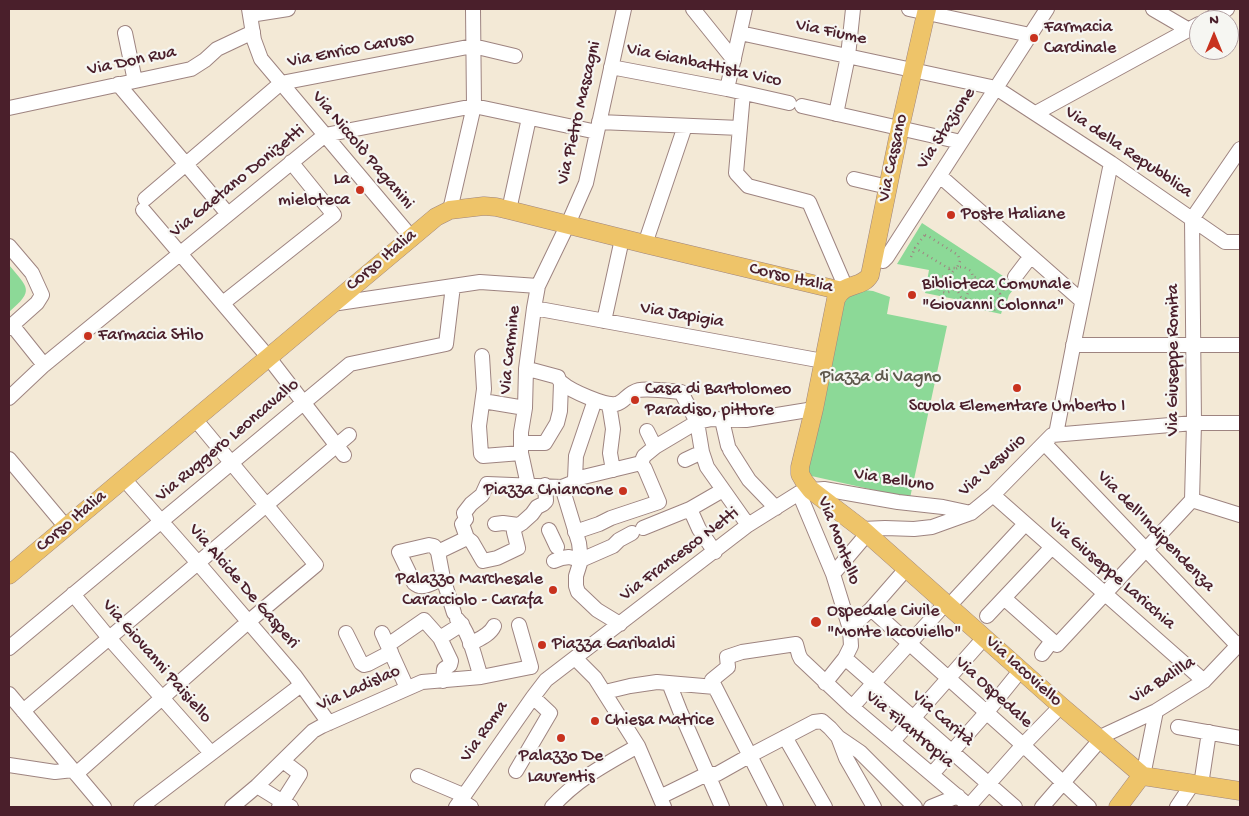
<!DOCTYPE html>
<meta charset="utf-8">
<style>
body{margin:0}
#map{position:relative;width:1249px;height:816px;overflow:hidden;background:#f3e9d6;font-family:"Gochi Hand",sans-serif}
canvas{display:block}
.frame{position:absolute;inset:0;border:10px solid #4a1f2b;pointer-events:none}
.north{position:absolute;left:1189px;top:10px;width:50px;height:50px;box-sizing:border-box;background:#f6f6f2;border:1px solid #b1a0a2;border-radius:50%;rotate:0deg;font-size:14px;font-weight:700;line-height:20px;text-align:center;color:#4a1f2b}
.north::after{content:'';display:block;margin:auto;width:18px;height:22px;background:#c8321e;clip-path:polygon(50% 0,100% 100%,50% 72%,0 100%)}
</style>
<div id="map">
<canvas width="1249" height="816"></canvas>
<div class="frame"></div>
<div class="north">N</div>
</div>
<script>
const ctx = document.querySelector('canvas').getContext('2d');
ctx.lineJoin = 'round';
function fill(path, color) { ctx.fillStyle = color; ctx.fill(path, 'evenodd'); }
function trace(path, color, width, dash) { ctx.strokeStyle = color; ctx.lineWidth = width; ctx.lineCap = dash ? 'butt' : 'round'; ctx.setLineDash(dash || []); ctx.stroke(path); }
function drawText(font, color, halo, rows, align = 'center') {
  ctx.font = font + ' "Gochi Hand",sans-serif'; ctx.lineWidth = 4.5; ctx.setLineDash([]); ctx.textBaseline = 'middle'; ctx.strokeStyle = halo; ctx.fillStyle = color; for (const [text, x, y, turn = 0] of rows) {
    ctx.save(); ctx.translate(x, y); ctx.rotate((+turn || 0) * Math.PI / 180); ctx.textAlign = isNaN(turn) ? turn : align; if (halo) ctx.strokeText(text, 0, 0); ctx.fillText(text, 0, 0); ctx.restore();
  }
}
fill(new Path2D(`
 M922 223 1006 278 1010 273 1020 281 1009 295 1007 301H1005L1001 314 969 307V302L925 293 929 270 897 264Z
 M9 265C28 288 35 290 9 312Z
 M855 289 873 291 890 297 887 314 947 326 910 498 807 475 844 296Z`), '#8cd997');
const minor = new Path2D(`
 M249 9 254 40 261 59 411 237
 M693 9 734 60
 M909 9 1030 35
 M1153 9 1189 30
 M250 15 288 9
 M1207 20 1227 9
 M125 33 135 81
 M740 33 996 88 1111 163 1225 242H1240
 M611 67 727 89 789 103
 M118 84 228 214
 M727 89 745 9
 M743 93 736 173 748 186 809 202 846 288
 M802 106 961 142
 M9 108 191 69 205 60 217 49 253 32
 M1036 113 1199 24
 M836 114 848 56 853 9
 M599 122 740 128
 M940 176 1082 301
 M854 179 888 187
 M145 199 281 83 473 46 515 56
 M143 210 269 358 344 455
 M450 210 474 106 473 9
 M509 210 529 118
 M1192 219 1194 423 1192 500
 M1192 219 1240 149
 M645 244 685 126
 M9 246 32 273 42 295 37 303 9 328
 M874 259 883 261 887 257 1047 9
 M1015 277 1031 256
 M223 303 334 215 291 162
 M332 304 480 282 538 286
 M534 308 823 361
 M604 321 622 239
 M12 325 44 365
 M1073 345H1240
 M482 356 484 389 479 426 481 454 483 456 521 453
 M526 369 532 370 558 377C559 380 560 382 562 383 571 391 605 406 616 404 625 402 627 393 639 390 649 388 670 391 681 392L697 422 702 452 707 467 748 525
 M9 398 44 365 325 135 474 106 597 132
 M483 401 525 408
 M609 404 613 429 610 453 613 470
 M722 420 728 446
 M647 431 655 447
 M1056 434 1074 342 1111 163
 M521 443H545L557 423 560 411 561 383
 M1045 444 1238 646
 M730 450 749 480 776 508
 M9 459 66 527
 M685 460 702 452
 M124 479 198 563 295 676 329 723
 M575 479 576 456 595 400
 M528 485 521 453V432L525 408 526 369 534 308 538 286 568 224 586 183 624 9
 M545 485 546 501 543 504 537 507 532 514 522 523 514 528V532L518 548 497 558 483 561 472 542 467 538 462 524 466 519 464 513 471 504 482 495 487 484 562 487 572 483 575 479 641 463 644 456 655 447 697 422 712 419 746 420 814 409
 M562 487 579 543 581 560 576 576V586L578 592 597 610 620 624
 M799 493 833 574 850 629 851 646 845 658 825 683
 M993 495 1204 681
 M1192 500 1240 515
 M690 509 699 529 715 552
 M495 524 503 523 518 525
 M643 528 690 509 723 490
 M862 529 885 528 914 529 932 527 971 513 993 495 1052 435 1194 423H1240
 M549 530 557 547
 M575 532 599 524 611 518 659 502 645 469 641 463
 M438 552 443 578 454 613
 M554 561 562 558 569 557 581 560 613 546 619 540 632 533
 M833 574 867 534
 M443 578C433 582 423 591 414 583L399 552 429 545 434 546 438 552 467 538
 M73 594 109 638 211 753
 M1004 598 1057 645 1192 500
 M948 607 1025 524
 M871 609 1023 745 1089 807
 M987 616 1052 547
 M457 619C470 632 475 660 481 677
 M519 625 531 667
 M850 629 871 609 906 569
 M346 633 361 663 364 665 368 664 391 652
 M382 633 407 688
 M440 638 462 624
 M470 644C479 639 490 635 494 626
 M388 645 424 620 440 638 451 661 450 665 444 669 443 681
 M9 648 350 364 446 344 453 286
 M1042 654 1052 641
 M575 658 595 678 638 746 664 807
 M845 658 1015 807
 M669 683 680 711 722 807
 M715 687 776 807
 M605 692 630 686 657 682 715 687 712 680 728 667 727 657 742 652 796 644 799 655 801 659 852 707 969 806
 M9 694 104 807
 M852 707 945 604
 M23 711 349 435
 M1178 727 1240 738
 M785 737 825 807
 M838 737 846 758 874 807
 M1098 738 1156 711 1204 681 1240 643
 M893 741 984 638
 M9 765 55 772 73 770
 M516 771 550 713 533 697
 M76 774 248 622 316 565 195 419
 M932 774 986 713 1020 671
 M418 776 463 795
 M1143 776 1156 711
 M1201 785 1209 732
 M257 786 291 807
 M660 797 707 774H717L749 756 814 722 822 721 830 728 838 737 860 752 915 807
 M460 800 471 807
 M141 807 301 685
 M232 807 257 786 313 731 322 726 422 682 481 677 531 667
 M279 807 300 774 283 761
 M456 807 533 697 546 680 748 525 799 493 811 490 824 489 898 502 943 507 971 513
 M552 807C577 779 606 764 638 746
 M931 807 958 796
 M968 807 1023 745 1061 706
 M1042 807 1100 740
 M1177 807 1193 783`);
const major = new Path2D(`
 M927 9 900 128 870 275C862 289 845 281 836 299L814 409 800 467V474L804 481 811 490 862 529 1061 706 1142 775 1143 776 1240 791
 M9 575 436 217 450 210 484 206 496 207 509 210 645 244 842 291
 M1118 807 1142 775`);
trace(minor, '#9e8480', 16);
trace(major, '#9e8480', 19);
trace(new Path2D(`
 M925 235 928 236 958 255 960 261 957 268H948L915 248 923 237Z
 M911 257 915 248
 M960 267H964L971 271C977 283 965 296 954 285V289C942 299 931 285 944 276L951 278C951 272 954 269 960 267Z
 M949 269 951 278 961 297 995 307 1000 294C992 286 985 279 973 277
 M1000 294 1007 286
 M966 299 970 286
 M982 310V308L994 311 995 307`), '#9e8480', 2.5, [1, 4]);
trace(minor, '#fff', 14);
trace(major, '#eec469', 18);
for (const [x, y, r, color] of [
 [1034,38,5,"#c8321e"],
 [360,190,5,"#c8321e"],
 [951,215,5,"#c8321e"],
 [912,295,5,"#c8321e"],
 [88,336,5,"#c8321e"],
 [1017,388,5,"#c8321e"],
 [635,400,5,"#c8321e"],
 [623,491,5,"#c8321e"],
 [553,590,5,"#c8321e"],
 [816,622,6,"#c8321e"],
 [542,645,5,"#c8321e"],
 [595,721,5,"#c8321e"],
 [561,738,5,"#c8321e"]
]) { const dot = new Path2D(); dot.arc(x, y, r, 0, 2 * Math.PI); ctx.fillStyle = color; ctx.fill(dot); trace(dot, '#f6f6f2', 2); }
drawText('18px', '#4a1f2b', '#f6f6f2', [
 ["Farmacia",1044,28],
 ["Cardinale",1044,49],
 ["La",350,180,"right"],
 ["mieloteca",350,201,"right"],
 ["Poste Italiane",961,215],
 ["Biblioteca Comunale",922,285],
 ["\"Giovanni Colonna\"",922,306],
 ["Farmacia Stilo",98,336],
 ["Casa di Bartolomeo",645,390],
 ["Paradiso, pittore",645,411],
 ["Scuola Elementare Umberto I",1017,407,"center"],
 ["Piazza Chiancone",613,491,"right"],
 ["Palazzo Marchesale",543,580,"right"],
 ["Caracciolo - Carafa",543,601,"right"],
 ["Ospedale Civile",827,612],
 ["\"Monte Iacoviello\"",827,633],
 ["Piazza Garibaldi",552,645],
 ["Chiesa Matrice",605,721],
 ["Palazzo De",561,757,"center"],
 ["Laurentis",561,778,"center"]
], 'left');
drawText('18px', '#4a1f2b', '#f6f6f2', [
 ["Via Fiume",831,33,12],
 ["Via Enrico Caruso",351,51,-11],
 ["Via Don Rua",132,62,-12],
 ["Via Gianbattista Vico",704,66,12],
 ["Via Pietro Mascagni",580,113,-77],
 ["Via Stazione",947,129,-57],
 ["Via Niccolò Paganini",362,151,50],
 ["Via della Repubblica",1128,153,34],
 ["Via Cassano",894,158,-78],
 ["Via Gaetano Donizetti",238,182,-39],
 ["Corso Italia",382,261,-40],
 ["Corso Italia",791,279,13],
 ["Via Japigia",682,316,10],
 ["Via Carmine",511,350,-84],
 ["Via Giuseppe Romita",1174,360,-90],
 ["Via Ruggero Leoncavallo",228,441,-40],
 ["Via Vesuvio",993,466,-42],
 ["Via Belluno",894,481,9],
 ["Corso Italia",72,522,-40],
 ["Via dell'Indipendenza",1155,532,46],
 ["Via Montello",838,541,69],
 ["Via Francesco Netti",680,555,-37],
 ["Via Giuseppe Laricchia",1111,574,41],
 ["Via Alcide De Gasperi",243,587,49],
 ["Via Giovanni Paisiello",156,662,49],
 ["Via Iacoviello",1023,672,42],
 ["Via Balilla",1163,681,-32],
 ["Via Ladislao",359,689,-24],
 ["Via Ospedale",993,693,42],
 ["Via Carità",942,719,41],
 ["Via Filantropia",909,730,40],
 ["Via Roma",485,732,-55]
]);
drawText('18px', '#5e574b', '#f6f6f2', [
 ["Piazza di Vagno",881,378]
]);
</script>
